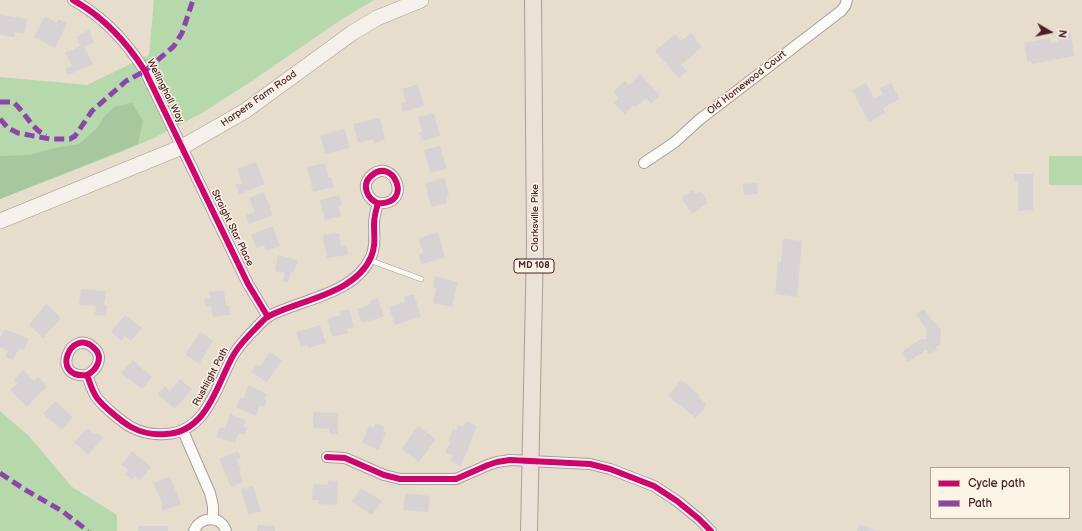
<!DOCTYPE html>
<style>
body{margin:0}
#map{position:relative;width:1082px;height:531px;overflow:hidden;background:#e7ddcc;font-family:"Balsamiq Sans",sans-serif}
canvas{display:block}
.legend{position:absolute;left:930px;top:467px;width:140px;height:52px;box-sizing:border-box;background:#fcf5e5;border:1px solid #b59f9b;margin:0;padding:5px 7px;list-style:none;font-size:12px;color:#4a1f2b}
.legend li{display:flex;align-items:center;gap:8px;height:20px}
.legend b{width:20px;border:1px solid #b59f9b}
.north{position:absolute;left:1030px;top:12px;width:40px;height:40px;-webkit-text-stroke:3px #fcf5e5;paint-order:stroke;rotate:99deg;font-size:11px;font-weight:700;line-height:16px;text-align:center;color:#4a1f2b}
.north::after{content:'';display:block;margin:auto;width:14px;height:18px;background:#4a1f2b;clip-path:polygon(50% 0,100% 100%,50% 72%,0 100%)}
</style>
<div id="map">
<canvas width="1082" height="531"></canvas>
<ul class="legend">
<li><b style="height:5px;background:#d6006c"></b>Cycle path</li>
<li><b style="height:5px;background:#8e44ad"></b>Path</li>
</ul>
<div class="north">N</div>
</div>
<script>
const ctx = document.querySelector('canvas').getContext('2d');
ctx.lineJoin = 'round';
function fill(path, color) { ctx.fillStyle = color; ctx.fill(path, 'evenodd'); }
function trace(path, color, width, dash) { ctx.strokeStyle = color; ctx.lineWidth = width; ctx.lineCap = dash ? 'butt' : 'round'; ctx.setLineDash(dash || []); ctx.stroke(path); }
function drawText(font, color, halo, rows, align = 'center') {
  ctx.font = font + ' "Balsamiq Sans",sans-serif'; ctx.lineWidth = 3; ctx.setLineDash([]); ctx.textBaseline = 'middle'; ctx.strokeStyle = halo; ctx.fillStyle = color; for (const [text, x, y, turn = 0] of rows) {
    ctx.save(); ctx.translate(x, y); ctx.rotate((+turn || 0) * Math.PI / 180); ctx.textAlign = isNaN(turn) ? turn : align; if (halo) ctx.strokeText(text, 0, 0); ctx.fillText(text, 0, 0); ctx.restore();
  }
}
fill(new Path2D(`
 M154 0H374L342 19 252 81 202 113 154 138 121 152 0 199V77L87 85 149 55Z
 M1049 156H1082V185H1049Z
 M0 411 29 436 72 487 117 515V531H0Z`), '#b6d9ab');
fill(new Path2D(`
 M132 103 143 121 138 144 0 199V156L30 155 54 148 79 144 97 128 105 116 114 107Z`), '#a7c89f');
fill(new Path2D(`
 M0 15 27 19 25 33 15 32 14 37 0 35Z
 M45 16 57 23 58 19 67 23 55 48 34 37Z
 M89 30 94 42 84 47 93 64 68 75 65 69 72 66 65 53 80 46 76 37Z
 M691 33 702 47 681 65 687 71 679 78 655 51 675 34 681 41Z
 M1071 34 1074 56 1032 64 1031 61 1027 62 1024 43 1050 38 1051 43 1058 42 1057 36Z
 M640 74 660 95 651 104 646 98 636 107 634 105 625 114 614 103 619 98 613 92 625 81 629 85Z
 M866 83 874 98 883 94 880 88 891 83 900 99 883 108 885 113 869 122 852 90Z
 M418 84 424 106 403 112 401 103 406 102 402 89Z
 M434 113 440 136 422 141 419 132H422L418 117Z
 M380 118 385 140 374 143V139L358 143 353 124Z
 M345 129 349 148 325 154 320 135Z
 M440 146 447 169 430 173 424 150Z
 M256 162 265 184 239 194 236 185 242 183 237 169Z
 M325 163 328 177H331L334 187 313 192 307 167Z
 M1014 174H1033V210L1018 211V181H1014Z
 M445 178 449 196 446 197 447 203 431 207 425 183Z
 M757 183 758 194 744 195 743 184Z
 M693 190 696 194 701 191 708 203 692 214 681 198Z
 M264 192 273 215 249 224 246 215 255 212 249 198Z
 M339 195 342 205 338 206 341 216 325 220 320 200Z
 M273 226 280 246 266 251 264 245 256 248 251 235Z
 M438 232 445 258 421 264 419 254 423 253 419 238Z
 M339 233 341 246 347 245 348 255 327 258 323 235Z
 M783 239 802 241 797 297 775 294 778 261 781 262Z
 M278 255 298 260 294 273 291 272 288 283 283 281 285 273 275 271Z
 M435 276 458 282 452 307 433 303 436 288 433 287Z
 M81 289 106 291 104 305H107L106 316 95 315 96 306 79 305Z
 M224 290 226 305H229L230 315 213 317 211 306 205 307 204 299 210 298 209 292Z
 M414 294 421 317 395 325 389 307 405 302 404 297Z
 M378 298 384 317 361 323 357 309 371 304 370 301Z
 M46 304 61 318 43 338 29 325Z
 M349 309 354 327 347 329 348 333 332 337 327 319 341 315 340 312Z
 M924 309 934 323 937 324 941 330 940 345 936 347 938 351H935L929 355 926 350 908 362 903 354 904 350 921 339H926L927 330 916 314Z
 M125 315 142 328 131 341 125 336 121 341 111 332Z
 M320 325 326 343 308 348 307 345 301 347 296 332Z
 M5 329 29 339 24 350 19 348 13 360 5 357 8 351 0 347V338Z
 M201 332 213 341 199 364 185 354Z
 M270 352 282 360 267 382 251 372 257 364 260 367Z
 M133 360 152 377 142 389 121 373Z
 M23 370 34 381 38 377 47 386 27 407 10 390 17 383 14 380Z
 M180 379 192 389 175 409 158 394 165 386 170 391Z
 M681 380 700 395 699 398 707 404 696 418 668 396Z
 M249 385 267 394 264 399 267 400 264 408 260 406 256 416 236 407 240 398 243 399Z
 M55 401 73 417 62 430 43 414Z
 M313 412 338 413V434H329V429L313 428Z
 M230 414 246 420 244 427 247 428 244 435 239 433 235 443 216 437 220 427 225 428Z
 M466 421 477 426 461 466 450 461 453 456 445 453 450 442 448 441 453 429 456 430 458 425 463 427Z
 M376 423 385 427 383 432 386 433 378 450 362 442 369 426 374 428Z
 M418 426 436 439 419 462 401 449Z
 M87 428 94 434 96 432 103 438 88 455 74 442Z
 M132 451 151 467 140 480 135 476 132 480 125 474 128 470 121 465Z
 M238 451 241 458 237 460 241 470 239 472 243 482 231 487 219 459Z
 M170 476 181 504 163 511 161 506 163 505 153 483Z
 M328 480 338 481 337 505 318 504 319 500H312L313 484 328 485Z
 M253 486 261 511 248 515 241 489Z
 M361 488 382 501 372 515 352 502Z
 M405 493 430 496 428 512 403 510Z
 M860 524 876 531H857Z
 M257 525 275 526V531H257Z
 M138 526H168V531H138Z`), '#d9d2d5');
const lane = new Path2D(`
 M369 260 421 279`);
const street = new Path2D(`
 M73 0C104 17 126 41 145 71L248 284 268 317
 M644 163 675 142 699 120 841 11 845 6 847 0
 M87 375C97 370 104 357 94 348 71 326 49 379 87 375 90 383 92 391 97 398 103 406 122 422 131 427 142 433 154 435 166 434 208 432 217 383 234 354 240 344 248 336 256 328 260 324 264 319 269 316 302 299 355 294 371 257 376 246 374 236 374 224 374 217 376 210 378 203 414 206 394 155 371 176 361 185 367 199 378 203
 M183 431 210 493 213 506V519
 M327 457 345 458 384 475 400 479H456L488 465 497 462 510 460 590 464 610 469 654 486 677 501 699 519 711 531
 M194 531C200 516 221 515 226 531`);
const secondary = new Path2D(`
 M0 221 182 147 245 111 352 33 377 18 421 0`);
const primary = new Path2D(`
 M529 531 535 246 533 0`);
trace(lane, '#aa9f97', 6);
trace(street, '#aa9f97', 12);
trace(secondary, '#aa9f97', 16);
trace(primary, '#aa9f97', 18);
trace(lane, '#fbfaf7', 5);
trace(street, '#fbfaf7', 10);
trace(secondary, '#f5f1ea', 15);
trace(primary, '#eae2d6', 16);
trace(new Path2D(`
 M0 102H13C26 113 29 126 46 136
 M0 119 8 128 18 133 50 139H70L75 136 92 111 126 81 145 71 174 46 182 33 193 0
 M0 473 24 489 62 511 88 531`), '#8e44ad', 5, [10, 5]);
trace(new Path2D(`
 M73 0C104 17 126 41 145 71L248 284 268 317
 M87 375C97 370 104 357 94 348 71 326 49 379 87 375 90 383 92 391 97 398 103 406 122 422 131 427 142 433 154 435 166 434 208 432 217 383 234 354 240 344 248 336 256 328 260 324 264 319 269 316 302 299 355 294 371 257 376 246 374 236 374 224 374 217 376 210 378 203 414 206 394 155 371 176 361 185 367 199 378 203
 M327 457 345 458 384 475 400 479H456L488 465 497 462 510 460 590 464 610 469 654 486 677 501 699 519 711 531`), '#d6006c', 6);
for (const [x, y, w] of [
 [534,266,40]
]) { const box = new Path2D(); box.roundRect(x - w / 2, y - 7, w, 14, 3); ctx.fillStyle = '#fcf5e5'; ctx.fill(box); trace(box, '#4a1f2b', 1); }
drawText('bold 9px', '#4a1f2b', null, [
 ["MD 108",534,266]
]);
drawText('10px', '#4a1f2b', '#fcf5e5', [
 ["Old Homewood Court",747,83,-38],
 ["Wellinghall Way",165,91,63],
 ["Harpers Farm Road",259,99,-35],
 ["Clarksville Pike",535,218,-90],
 ["Straight Star Place",232,228,64],
 ["Rushlight Path",211,377,-62]
]);
</script>
